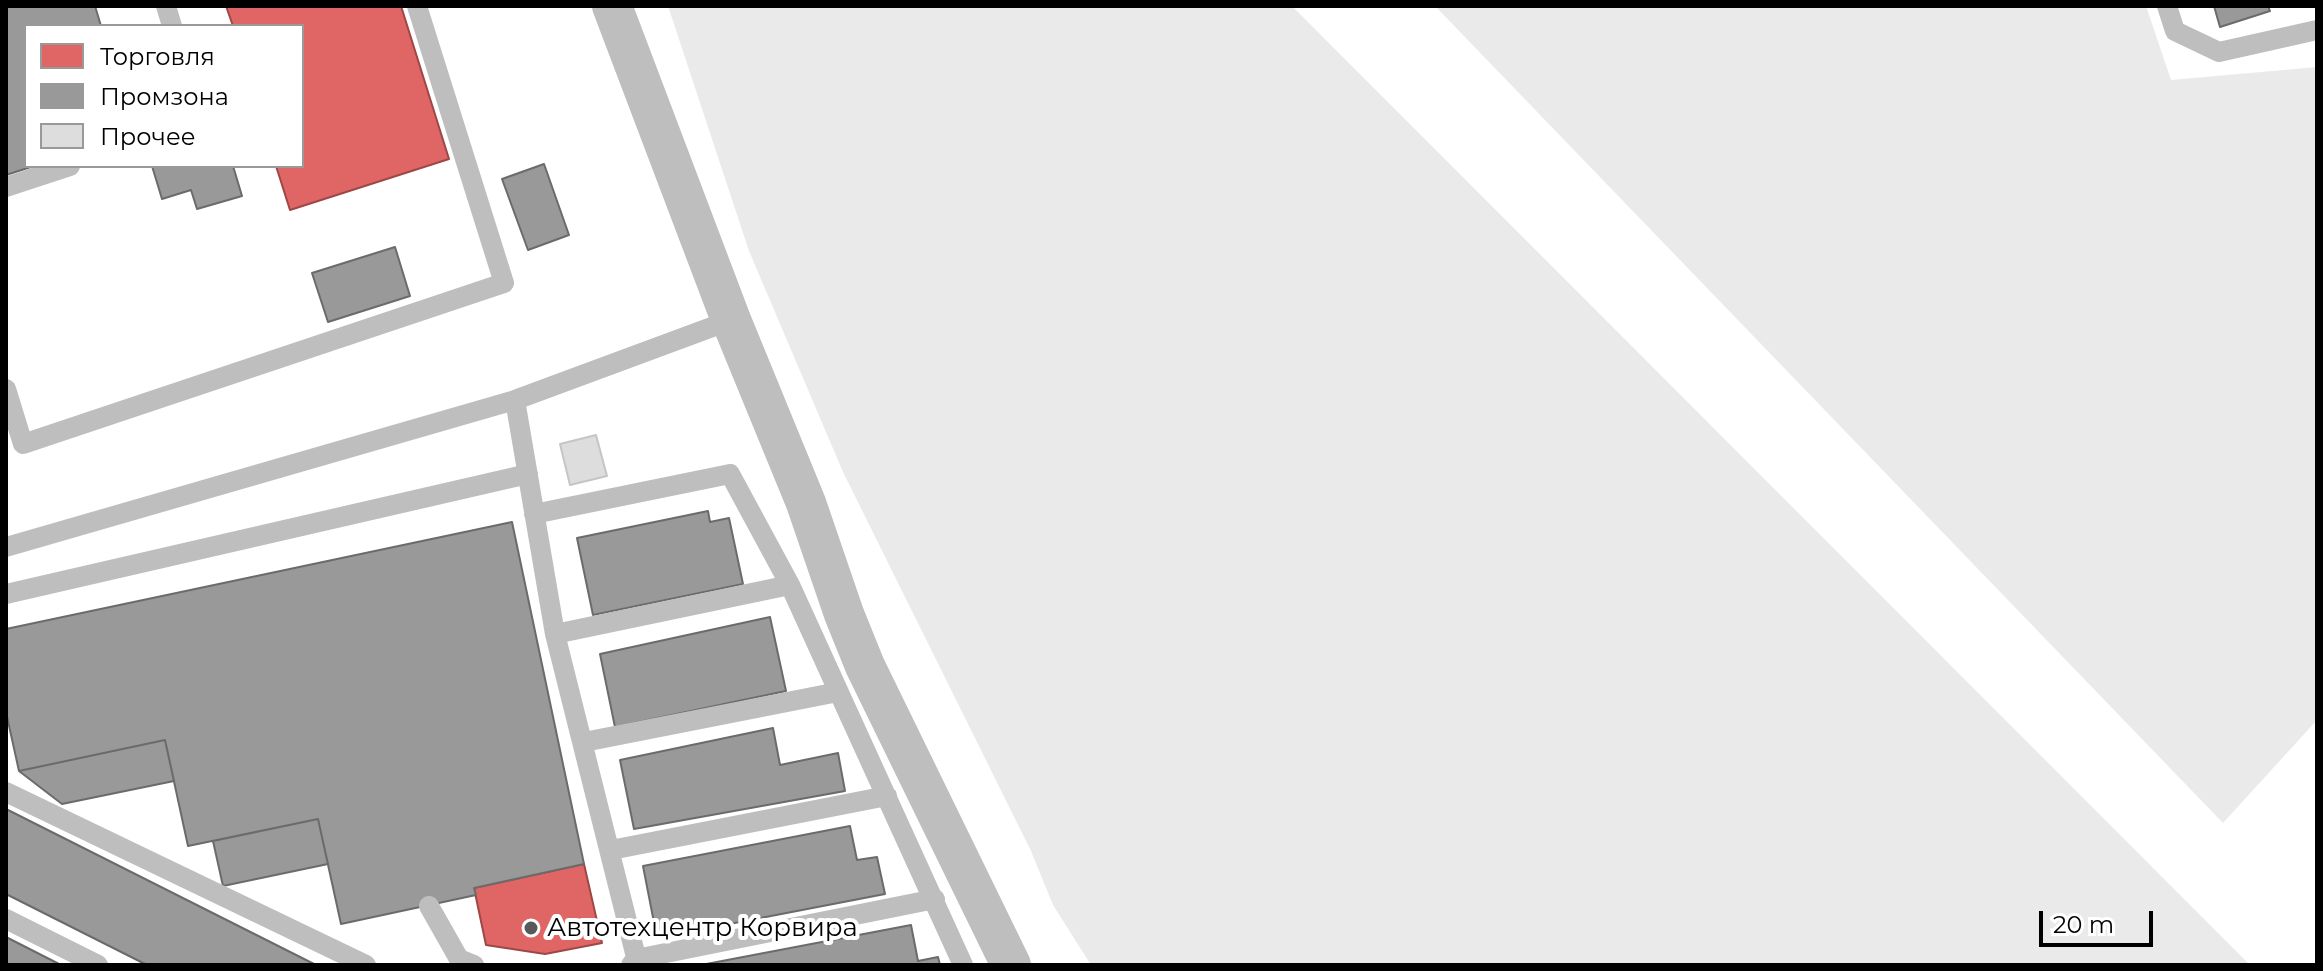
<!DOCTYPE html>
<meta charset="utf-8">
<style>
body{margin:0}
#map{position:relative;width:2323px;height:971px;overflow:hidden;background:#fff;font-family:Montserrat,sans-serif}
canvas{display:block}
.frame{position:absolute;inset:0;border:8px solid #000;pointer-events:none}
.legend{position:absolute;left:24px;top:24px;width:280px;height:144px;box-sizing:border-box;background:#fff;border:2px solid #999;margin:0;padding:10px 14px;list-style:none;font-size:24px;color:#000}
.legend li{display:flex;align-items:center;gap:16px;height:40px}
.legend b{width:40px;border:2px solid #999}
.scale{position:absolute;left:2039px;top:911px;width:114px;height:36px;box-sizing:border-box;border:4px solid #000;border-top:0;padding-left:10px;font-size:24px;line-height:28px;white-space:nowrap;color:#000;-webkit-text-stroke:6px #fff;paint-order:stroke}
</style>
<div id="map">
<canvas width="2323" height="971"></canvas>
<div class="frame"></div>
<ul class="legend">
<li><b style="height:22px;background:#e06666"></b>Торговля</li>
<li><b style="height:22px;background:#999"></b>Промзона</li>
<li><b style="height:22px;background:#ddd"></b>Прочее</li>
</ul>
<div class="scale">20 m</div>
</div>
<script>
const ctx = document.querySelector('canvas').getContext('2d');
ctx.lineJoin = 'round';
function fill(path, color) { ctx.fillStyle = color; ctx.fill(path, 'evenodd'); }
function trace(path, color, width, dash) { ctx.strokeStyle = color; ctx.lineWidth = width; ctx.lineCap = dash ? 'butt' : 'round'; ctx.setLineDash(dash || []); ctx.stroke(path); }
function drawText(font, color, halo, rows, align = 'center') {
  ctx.font = font + ' Montserrat,sans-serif'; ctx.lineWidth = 8; ctx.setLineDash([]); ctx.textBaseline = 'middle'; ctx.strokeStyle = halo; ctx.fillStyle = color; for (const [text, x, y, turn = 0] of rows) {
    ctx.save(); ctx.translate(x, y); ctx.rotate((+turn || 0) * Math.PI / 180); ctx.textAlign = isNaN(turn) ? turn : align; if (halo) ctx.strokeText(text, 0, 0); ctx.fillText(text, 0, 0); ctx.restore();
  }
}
fill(new Path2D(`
 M668 6H1292L2250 965H1091L1053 905 1031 851 843 472 749 251Z
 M1435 6H2146L2171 80 2317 67V720L2223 823Z`), '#eaeaea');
const shops = new Path2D(`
 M226 6H401L449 159 290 210 276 166H302V26H233Z
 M584 864 602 943 545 954 486 945 474 888Z`);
fill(shops, '#e06666');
trace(shops, '#9d4747', 2);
const industry = new Path2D(`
 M6 6H95L101 26H26V166H34L6 175Z
 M2214 6H2268L2270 11 2220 27Z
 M544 164 569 235 528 250 502 179Z
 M152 166H233L242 196 197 209 191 190 162 199Z
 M395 247 410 296 328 322 312 273Z
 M708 511 710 522 729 518 743 584 593 615 577 538Z
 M512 522 584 864 474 888 476 895 341 924 318 819 188 846 165 740 19 771 6 712V629Z
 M770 617 786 691 615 727 600 654Z
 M773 728 780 765 838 753 845 791 634 829 620 760Z
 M165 740 174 781 62 804 19 771Z
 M6 809 316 965H147L6 894Z
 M318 819 328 864 223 886 213 841Z
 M850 826 857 860 877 857 885 894 657 938 643 866Z
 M911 925 918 961 938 957 940 965H701Z
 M6 937 61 965H6Z`);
fill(industry, '#999');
trace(industry, '#6b6b6b', 2);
const building = new Path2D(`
 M596 435 607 476 570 485 560 444Z`);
fill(building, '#ddd');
trace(building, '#c5c5c5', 2);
trace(new Path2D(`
 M166 6 172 26
 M2167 6 2175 31 2219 52 2317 30
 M6 187 70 166
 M6 389 23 444 504 283 417 6
 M515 400 555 634 638 965
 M534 514 730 474 790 585 963 965
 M6 547 515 400 731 320
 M6 594 528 474
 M555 634 790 585
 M584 742 838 692
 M6 792 366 965
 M611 850 887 796
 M429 906 459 959 474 965
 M6 919 98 965
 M631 965 636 959 935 899`), '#bebebe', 20);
trace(new Path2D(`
 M612 6 731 320 806 503 844 614 865 666 1011 965`), '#bebebe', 40);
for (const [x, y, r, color] of [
 [531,928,8,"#595959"]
]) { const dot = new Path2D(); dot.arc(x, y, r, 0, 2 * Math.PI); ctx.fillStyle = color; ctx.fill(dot); trace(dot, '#fff', 3); }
drawText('26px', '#000', '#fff', [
 ["Автотехцентр Корвира",547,928]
], 'left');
</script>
